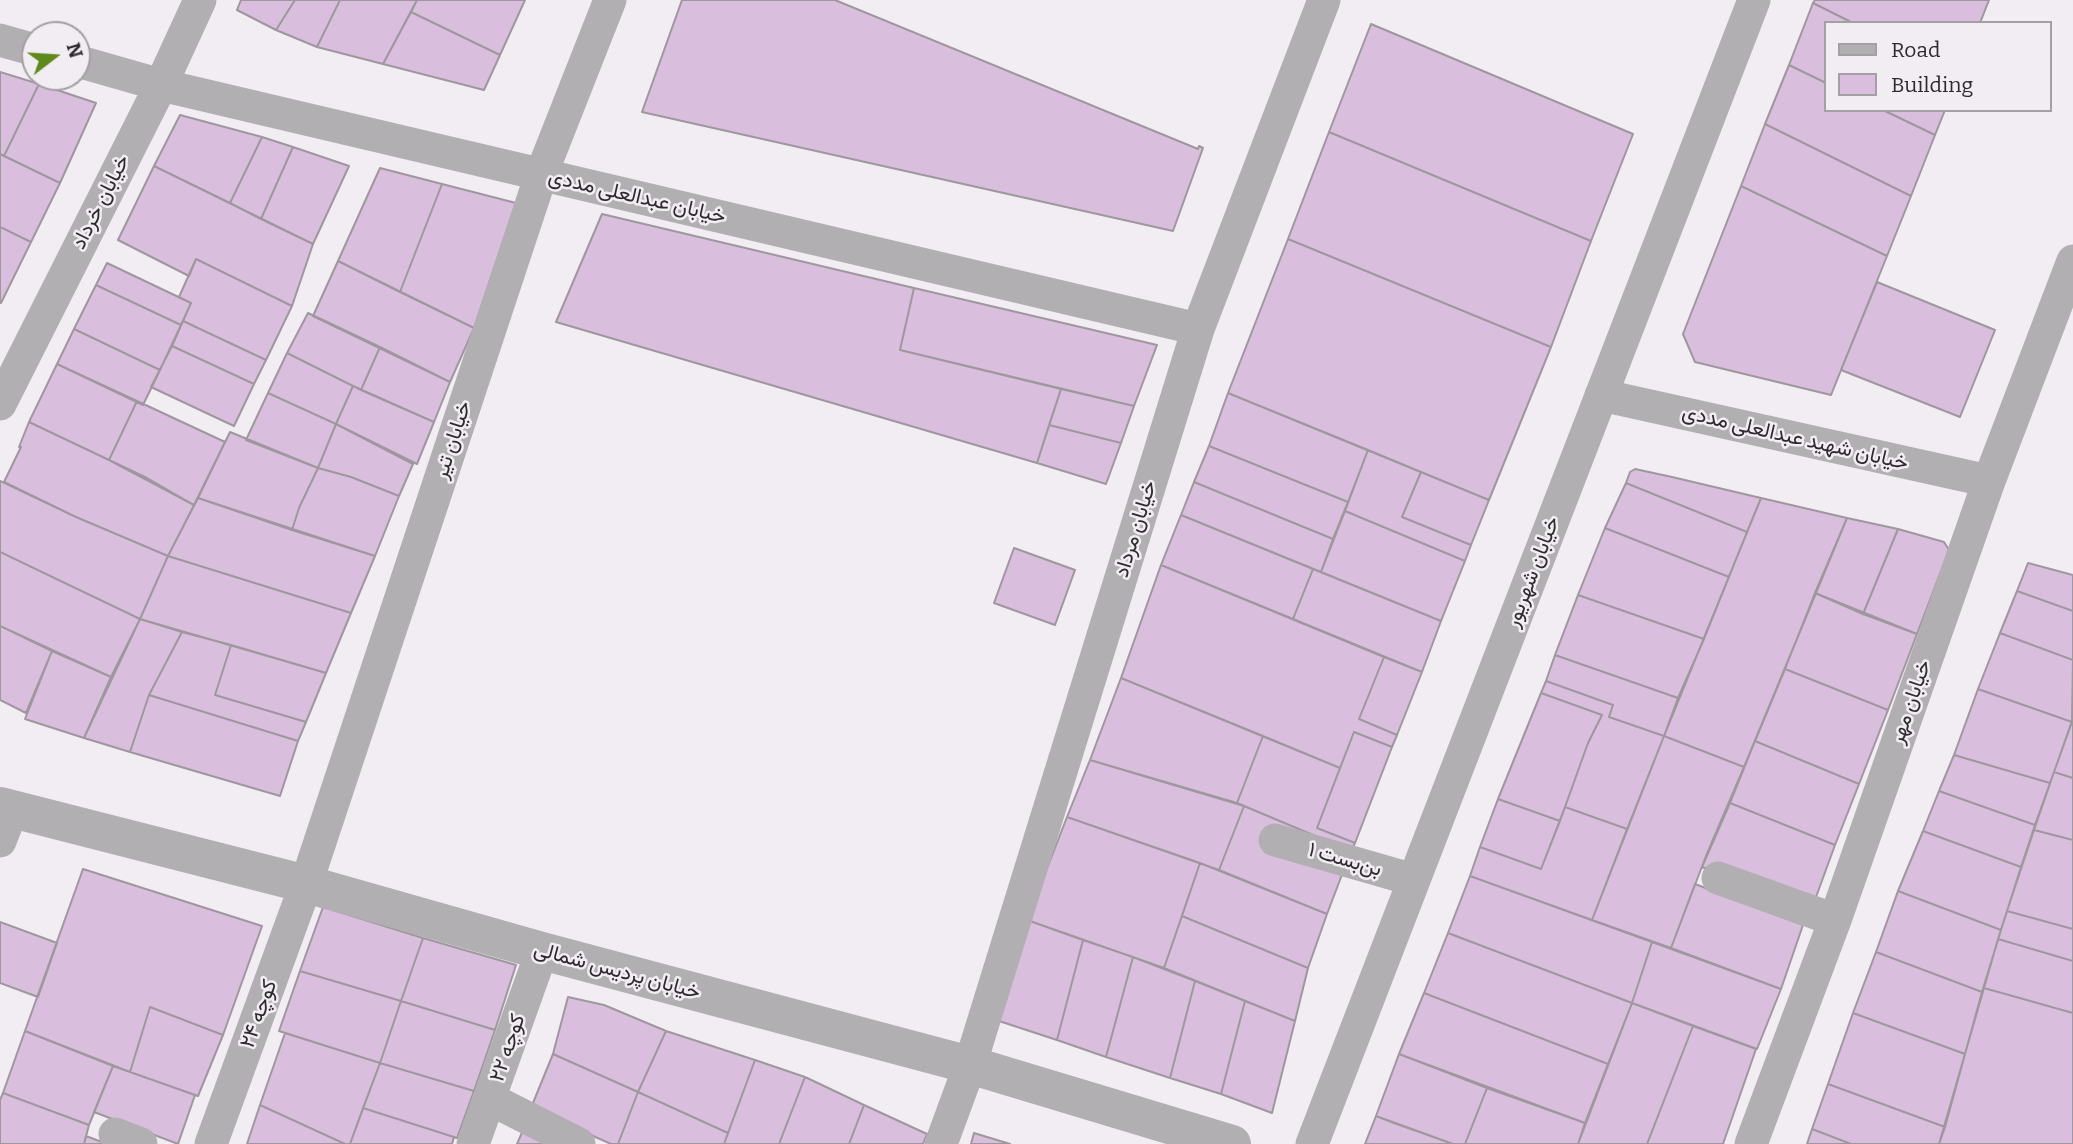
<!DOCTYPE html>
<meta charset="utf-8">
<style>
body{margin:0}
#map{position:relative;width:2073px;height:1144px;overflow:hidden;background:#f2ecf3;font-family:Bitter,serif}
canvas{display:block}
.legend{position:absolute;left:1824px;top:21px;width:228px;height:91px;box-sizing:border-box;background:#f2ecf3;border:2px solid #a39fa4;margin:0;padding:9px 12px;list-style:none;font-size:21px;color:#2d2b2e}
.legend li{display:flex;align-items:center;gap:14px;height:35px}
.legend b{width:35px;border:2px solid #a39fa4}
.north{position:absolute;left:21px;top:21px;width:70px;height:70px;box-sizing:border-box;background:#f2ecf3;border:2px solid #a39fa4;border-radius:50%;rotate:73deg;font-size:19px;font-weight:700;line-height:28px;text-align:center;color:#2d2b2e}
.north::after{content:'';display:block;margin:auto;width:24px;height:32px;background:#5e8a1b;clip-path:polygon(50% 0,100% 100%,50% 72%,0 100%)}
</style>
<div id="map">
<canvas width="2073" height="1144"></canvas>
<ul class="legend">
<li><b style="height:9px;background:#b2afb3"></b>Road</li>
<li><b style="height:19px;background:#dabede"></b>Building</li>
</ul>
<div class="north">N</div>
</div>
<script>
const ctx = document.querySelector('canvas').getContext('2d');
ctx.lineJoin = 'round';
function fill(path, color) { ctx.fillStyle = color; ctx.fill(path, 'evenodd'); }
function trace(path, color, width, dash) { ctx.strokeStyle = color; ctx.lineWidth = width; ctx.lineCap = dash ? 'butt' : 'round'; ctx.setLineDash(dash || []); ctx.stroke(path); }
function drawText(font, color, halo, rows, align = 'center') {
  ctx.font = font + ' Bitter,Vazirmatn,serif'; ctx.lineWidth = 5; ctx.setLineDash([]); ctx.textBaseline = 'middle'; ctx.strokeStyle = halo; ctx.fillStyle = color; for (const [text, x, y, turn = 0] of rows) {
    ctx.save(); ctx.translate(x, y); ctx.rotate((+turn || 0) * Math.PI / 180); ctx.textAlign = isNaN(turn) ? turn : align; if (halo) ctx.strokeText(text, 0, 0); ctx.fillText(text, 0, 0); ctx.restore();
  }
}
const building = new Path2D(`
 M241 0H295L276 30 237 10Z
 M295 0H340L317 47 276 30Z
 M340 0H417L383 64 317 47Z
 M417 0H525L500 55 411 12Z
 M682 0H835L1198 149 1199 146 1203 148 1173 231 642 112Z
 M1815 0H1989L1980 23H1853L1813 3Z
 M1813 3 1853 23H1826V83L1789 65Z
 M411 12 500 55 484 90 383 64Z
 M1371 24 1633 134 1591 241 1329 132Z
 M1789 65 1826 83V110H1883L1935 135 1911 196 1765 124Z
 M0 72 39 84 4 156 0 154Z
 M39 84 96 103 60 183 4 156Z
 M1883 110H1945L1935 135Z
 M180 115 262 137 230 203 154 166Z
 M1765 124 1911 196 1887 256 1741 186Z
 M1329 132 1591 241 1551 347 1288 239Z
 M262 137 293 147 261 219 230 203Z
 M293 147 349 166 313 244 261 219Z
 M0 154 60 183 31 242 0 227Z
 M154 166 313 244 292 306 196 259 189 276 118 240Z
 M380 168 442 184 400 292 338 261Z
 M442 184 516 203 474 328 400 292Z
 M1741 186 1887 256 1831 395 1695 362 1683 334Z
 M602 214 914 288 900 350 1061 389 1037 463 556 322Z
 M0 227 31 242 1 303 0 302Z
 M1288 239 1551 347 1489 500 1228 393Z
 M196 259 292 306 266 360 183 321 191 303 179 297Z
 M338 261 474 328 450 382 313 316Z
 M107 263 191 303 181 325 96 285Z
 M1877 282 1995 330 1960 417 1841 370Z
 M96 285 181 325 160 370 74 329Z
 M914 288 1157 345 1134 406 900 350Z
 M308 313 380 347 361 390 287 353Z
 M183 321 266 360 254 384 172 346Z
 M74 329 160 370 143 405 57 364Z
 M172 346 254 384 234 426 151 387Z
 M380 347 450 382 434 422 361 390Z
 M287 353 353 386 336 424 268 393Z
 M57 364 137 401 109 460 29 422Z
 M353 386 434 422 417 464 336 424Z
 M1061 389 1134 406 1121 443 1049 425Z
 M268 393 336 424 318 468 246 440Z
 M1228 393 1368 450 1348 502 1209 446Z
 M137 401 225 442 194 505 109 460Z
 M29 422 147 478 194 505 168 556 76 517 4 482 21 447H19Z
 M336 424 413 464 399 496 351 477 318 468Z
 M1049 425 1121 443 1106 484 1037 463Z
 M230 432 318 468 299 508 292 530 198 498Z
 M1209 446 1348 502 1333 539 1194 482Z
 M1368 450 1421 472 1402 517 1471 545 1465 561 1345 511Z
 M318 468 351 477 399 496 375 556 292 530 299 508Z
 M1635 469 1672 477 1761 498 1747 532 1626 483 1630 472Z
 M1421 472 1489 500 1471 545 1402 517Z
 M0 481 76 517 168 556 140 619 0 552Z
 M1194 482 1333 539 1321 572 1181 515Z
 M1626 483 1747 532 1729 577 1605 528Z
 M198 498 375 556 351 613 168 556Z
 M1761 498 1847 518 1744 767 1664 736Z
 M1345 511 1465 561 1441 621 1321 572Z
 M1181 515 1313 569 1293 619 1161 565Z
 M1847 518 1898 529 1863 614 1815 593Z
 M1605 528 1729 577 1704 639 1578 595Z
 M1898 529 1944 542 1949 550 1917 634 1863 614Z
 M1014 548 1075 570 1055 625 994 603Z
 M0 552 140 619 111 677 0 626Z
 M168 556 351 613 326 673 140 619Z
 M2028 563 2073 575V611L2017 591Z
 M1161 565 1384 657 1359 719 1397 735 1392 747 1354 732 1340 768 1121 678Z
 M1313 569 1441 621 1422 672 1293 619Z
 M2017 591 2073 611V660L2000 633Z
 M1815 593 1917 634 1888 710 1785 669Z
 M1578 595 1704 639 1678 698 1555 655Z
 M140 619 182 632 149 695 130 752 84 738Z
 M0 626 52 651 26 713 0 700Z
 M182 632 231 645 215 695 306 722 298 741 149 695Z
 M2000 633 2073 660 2072 722 1978 689Z
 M231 645 326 673 306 722 215 695Z
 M52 651 111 677 84 738 25 719Z
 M1555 655 1678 698 1664 736 1609 717 1613 705 1546 681Z
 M1384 657 1422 672 1397 735 1359 719Z
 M1785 669 1888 710 1859 784 1755 741Z
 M1121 678 1263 736 1237 803 1090 760Z
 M1546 681 1613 705 1609 717 1664 736 1627 829 1565 807 1588 743 1602 715 1541 693Z
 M1978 689 2072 722 2050 783 1954 755Z
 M1541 693 1602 715 1588 743 1560 821 1498 799Z
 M149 695 298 741 280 796 130 752Z
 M2073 718V778L2054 772Z
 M1354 732 1392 747 1355 843 1317 828Z
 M1263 736 1340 768 1317 828 1355 843 1351 851 1237 803Z
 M1664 736 1744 767 1706 856 1671 948 1592 920Z
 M1755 741 1859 784 1835 845 1730 803Z
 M1954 755 2050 783 2035 825 1939 791Z
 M1090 760 1244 806 1219 870 1067 817Z
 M2054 772 2073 778V840L2034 830Z
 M1939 791 2035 825 2021 867 1923 831Z
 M1498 799 1560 821 1541 869 1480 847Z
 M1730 803 1835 845 1812 908 1702 867Z
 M1244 806 1351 851 1327 914 1219 870Z
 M1565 807 1627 829 1592 920 1470 876 1480 847 1541 869Z
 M1067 817 1200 863 1164 968 1027 920Z
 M2034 830 2073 840V929L2007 911Z
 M1923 831 2021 867 2001 930 1898 891Z
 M1200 863 1327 914 1308 968 1182 916Z
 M83 869 262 926 223 1035 150 1007 130 1072 25 1031Z
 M1470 876 1652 942 1632 1003 1448 933Z
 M1695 884 1803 925 1781 989 1671 948Z
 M1898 891 2001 930 1982 992 1876 952Z
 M323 907 423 938 401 1001 300 971Z
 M2007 911 2073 929V961L1998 939Z
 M1182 916 1308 968 1295 1021 1164 968Z
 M1027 920 1083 940 1057 1040 999 1021Z
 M0 922 57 943 38 997 0 983Z
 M1448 933 1632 1003 1608 1064 1424 993Z
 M423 938 516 965 495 1030 401 1001Z
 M1998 939 2073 961V1013L1984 988Z
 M1083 940 1133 957 1106 1057 1057 1040Z
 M1652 942 1781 989 1757 1049 1632 1003Z
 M1876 952 1982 992 1965 1054 1853 1013Z
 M1133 957 1195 981 1170 1078 1106 1057Z
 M300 971 401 1001 380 1063 279 1031Z
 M1195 981 1245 1001 1221 1094 1170 1078Z
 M1984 988 2073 1013V1144H1939Z
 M1424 993 1608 1064 1585 1123 1399 1054Z
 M568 997 604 1005 666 1031 638 1092 553 1054Z
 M401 1001 495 1030 474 1091 380 1063Z
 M1245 1001 1295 1021 1272 1113 1221 1094Z
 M1632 1003 1693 1026 1647 1144H1578Z
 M150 1007 223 1035 198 1096 130 1072Z
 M1853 1013 1965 1054 1945 1127 1828 1084Z
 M1693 1026 1756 1049 1723 1144H1647Z
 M25 1031 113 1066 89 1125 3 1093Z
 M666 1031 755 1060 728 1133 638 1092Z
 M285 1033 380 1063 350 1144H345L260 1105Z
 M553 1054 638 1092 618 1144H611L546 1115 533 1103Z
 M1399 1054 1487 1088 1465 1144H1453L1376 1116Z
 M755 1060 805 1077 779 1144H724Z
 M380 1063 474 1091 457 1138 363 1108Z
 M113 1066 195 1095 178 1144 94 1112Z
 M805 1077 864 1105 849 1144H779Z
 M1828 1084 1945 1127 1939 1144H1851L1812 1129Z
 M1487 1088 1585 1123 1578 1144H1465Z
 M638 1092 728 1133 724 1144H618Z
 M3 1093 89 1125 84 1144H0V1100Z
 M260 1105 345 1144H247Z
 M864 1105 927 1134 923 1144H849Z
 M363 1108 454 1137 452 1144H350Z
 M1376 1116 1394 1123 1453 1144H1365Z
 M524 1128 558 1144H517Z
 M1812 1129 1851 1144H1807Z
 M974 1133 1010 1144H971Z
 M86 1136 107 1144H84Z`);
fill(building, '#dabede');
trace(building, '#9e979e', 2);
trace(new Path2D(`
 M0 40 35 50
 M77 61 161 85 1198 329
 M1601 395 1989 481
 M0 404 161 85 200 0
 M1275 840 1414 880
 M0 841 12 810
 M1718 878 1835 920
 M490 1099 579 1144
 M115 1134 141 1144
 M211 1144 306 884 541 175 610 0
 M473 1144 542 951
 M941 1144 970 1065 1198 329 1324 0
 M1312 1144 1754 0
 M1751 1144 1835 920 1989 481 2073 261`), '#b2afb3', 33);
trace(new Path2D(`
 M0 806 306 884 542 951 970 1065 1232 1144`), '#b2afb3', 38);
drawText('21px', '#2d2b2e', '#f2ecf3', [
 ["خیابان عبدالعلی مددی",637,197,13],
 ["خیابان خرداد",101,202,-63],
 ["خیابان شهید عبدالعلی مددی",1795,438,13],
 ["خیابان تیر",453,440,-72],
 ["خیابان مرداد",1136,529,-73],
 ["خیابان شهریور",1533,572,-69],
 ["خیابان مهر",1911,702,-71],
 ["بن‌بست ۱",1345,860,16],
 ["خیابان پردیس شمالی",617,971,15],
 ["کوچه ۲۴",259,1014,-70],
 ["کوچه ۲۲",508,1048,-71]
]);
</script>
